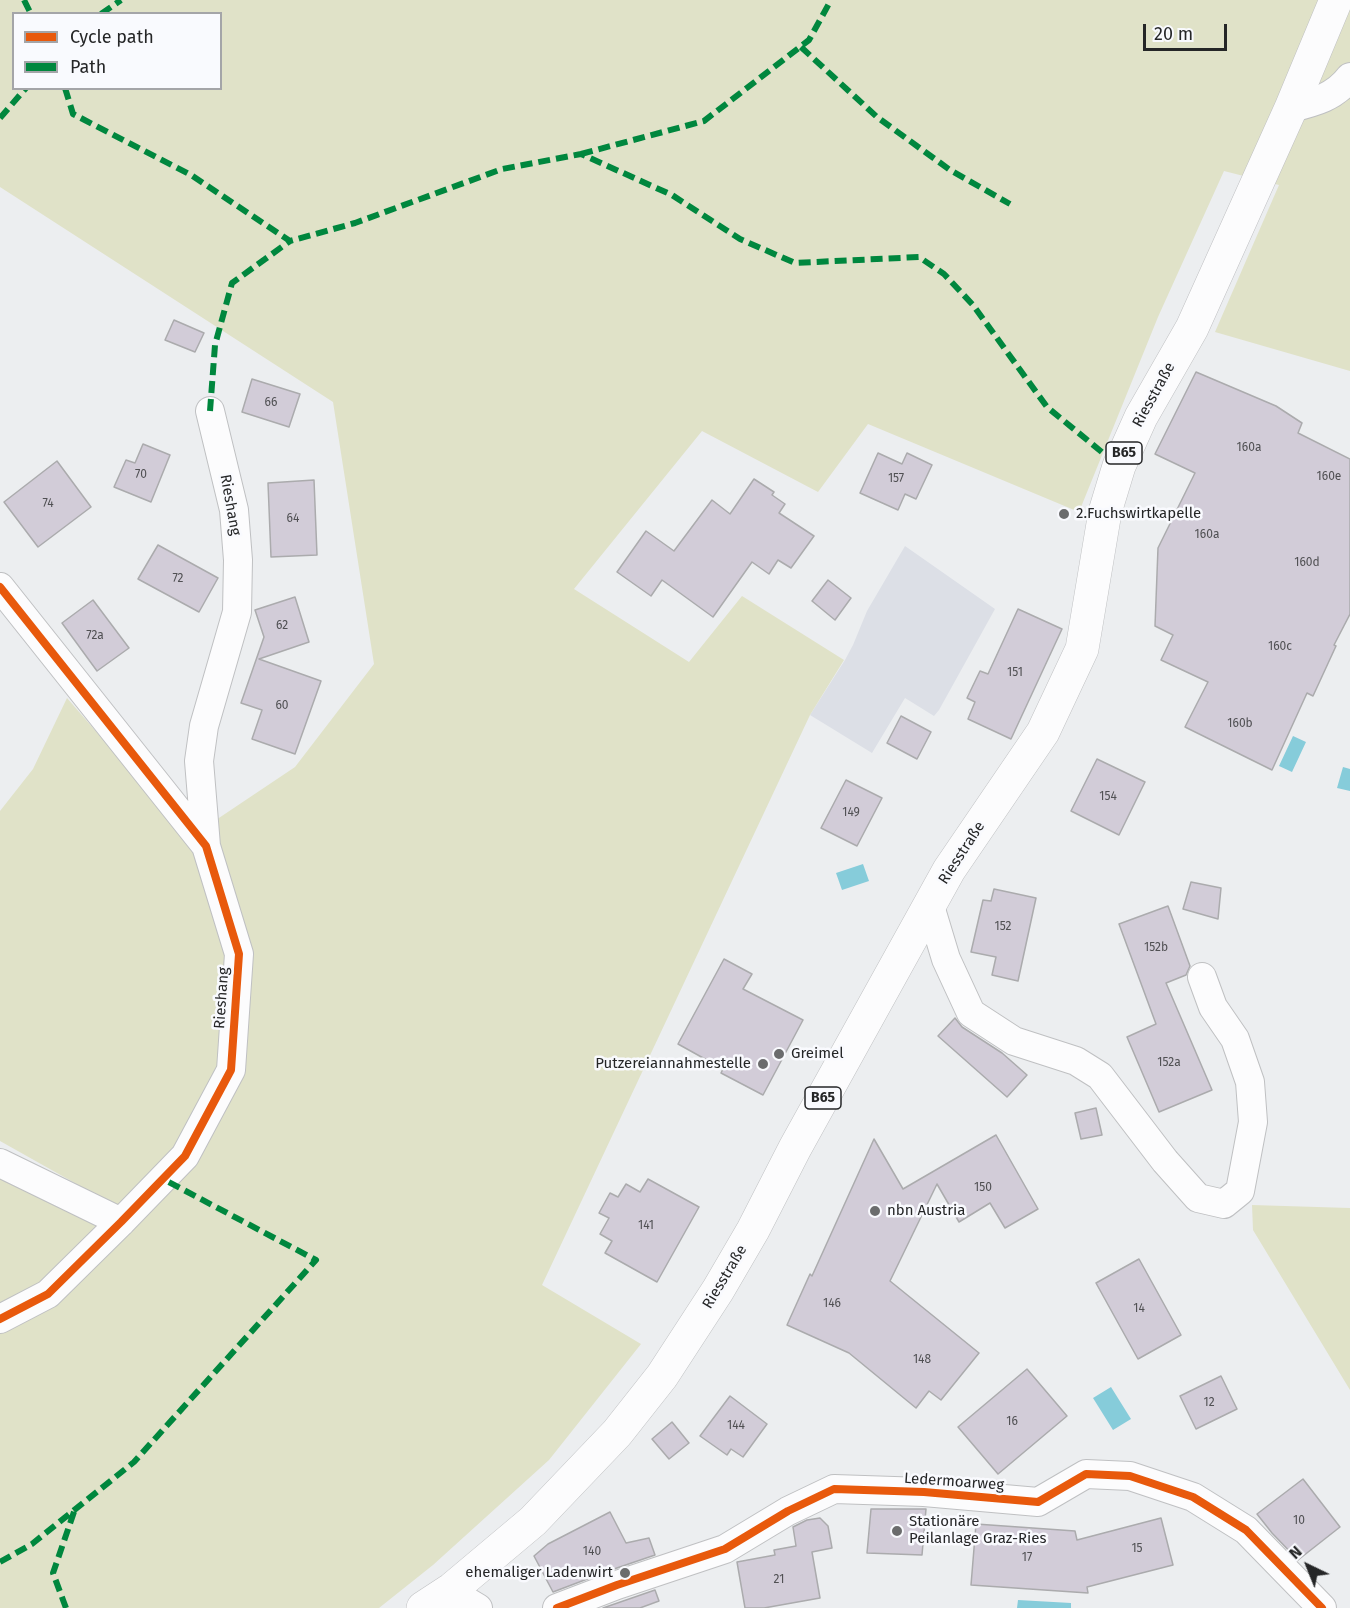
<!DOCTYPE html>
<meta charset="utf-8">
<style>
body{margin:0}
#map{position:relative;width:1350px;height:1608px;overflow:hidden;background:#eceef0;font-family:"Fira Sans",sans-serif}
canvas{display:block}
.legend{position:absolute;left:12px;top:12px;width:210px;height:78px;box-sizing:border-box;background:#f9fafe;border:2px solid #a4a5a8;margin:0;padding:8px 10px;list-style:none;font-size:18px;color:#252627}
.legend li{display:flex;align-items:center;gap:12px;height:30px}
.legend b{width:30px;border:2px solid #a4a5a8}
.north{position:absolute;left:1278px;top:1536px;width:60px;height:60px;-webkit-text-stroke:4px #f9fafe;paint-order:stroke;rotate:317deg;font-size:16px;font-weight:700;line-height:24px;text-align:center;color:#252627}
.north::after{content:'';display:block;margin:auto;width:21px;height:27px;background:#252627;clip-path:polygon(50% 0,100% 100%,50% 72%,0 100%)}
.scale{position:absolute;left:1143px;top:24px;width:84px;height:27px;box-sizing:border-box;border:3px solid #252627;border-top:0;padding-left:8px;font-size:18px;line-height:21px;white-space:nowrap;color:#252627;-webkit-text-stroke:4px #f9fafe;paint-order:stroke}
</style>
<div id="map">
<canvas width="1350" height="1608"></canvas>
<ul class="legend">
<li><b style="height:8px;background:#e8590c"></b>Cycle path</li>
<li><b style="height:8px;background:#00873e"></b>Path</li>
</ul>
<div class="north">N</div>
<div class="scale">20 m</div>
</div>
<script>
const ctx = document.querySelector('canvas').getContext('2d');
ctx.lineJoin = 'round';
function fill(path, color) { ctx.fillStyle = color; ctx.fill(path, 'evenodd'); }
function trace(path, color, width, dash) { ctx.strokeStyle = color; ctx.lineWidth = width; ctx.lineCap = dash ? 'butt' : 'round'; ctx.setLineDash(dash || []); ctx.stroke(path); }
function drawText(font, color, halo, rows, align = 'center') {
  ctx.font = font + ' "Fira Sans",sans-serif'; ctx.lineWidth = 5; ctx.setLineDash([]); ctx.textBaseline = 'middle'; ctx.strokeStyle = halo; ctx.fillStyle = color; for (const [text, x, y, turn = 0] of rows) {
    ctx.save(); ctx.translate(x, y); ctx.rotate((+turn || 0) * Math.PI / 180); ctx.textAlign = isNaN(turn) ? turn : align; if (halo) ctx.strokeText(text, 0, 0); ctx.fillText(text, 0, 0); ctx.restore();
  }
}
fill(new Path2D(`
 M905 546 995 609 939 710 934 716 905 698 872 753 810 715 845 660 853 645 867 611Z`), '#dcdfe6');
fill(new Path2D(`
 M0 0H1350V371L1215 332 1279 185 1224 171 1158 317 1079 512 868 424 818 492 702 431 574 589 689 662 742 596 844 660 810 715 542 1285 641 1344 549 1460 433 1565 379 1608H0V1175L98 1227 105 1200 0 1141V811L33 769 67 698 126 766 198 832 295 767 374 664 333 402 0 187ZM14 14H220V88H14Z
 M1252 1205 1350 1208V1390L1253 1230Z`), '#e0e2c8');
fill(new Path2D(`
 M1293 736 1306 742 1292 772 1279 766Z
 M1343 767 1350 769V791L1337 788Z
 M863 864 869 881 842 890 836 873Z
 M1111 1387 1131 1419 1113 1430 1093 1398Z
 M1018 1600 1071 1603V1608H1017Z`), '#86ccda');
const building = new Path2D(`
 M174 320 204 333 195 352 165 340Z
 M1196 372 1276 406 1302 423 1298 433 1350 459V614L1334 645 1336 646 1313 696 1307 693 1272 770 1185 727 1208 682 1161 660 1173 635 1155 626 1158 548 1195 473 1155 454Z
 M252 379 300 394 289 427 242 412Z
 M143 444 170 455 151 502 114 487 126 460 135 463Z
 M878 453 902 464 907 453 932 465 916 499 905 494 898 510 860 493Z
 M57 461 91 507 38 547 4 502Z
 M754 479 774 492 772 495 785 504 779 513 814 536 791 568 778 560 769 574 752 562 713 617 662 580 651 596 617 572 646 531 674 551 712 500 730 514Z
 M314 480 317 555 271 557 268 483Z
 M158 545 218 578 199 612 138 579Z
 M828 580 851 598 835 620 812 601Z
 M295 597 309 642 259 659 321 681 295 754 252 739 262 710 241 703 264 637 255 610Z
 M93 600 129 648 97 671 62 623Z
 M1018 609 1062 629 1011 739 968 719 975 702 967 698 980 671 988 674Z
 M901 716 931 732 917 759 887 743Z
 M1097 759 1145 782 1119 835 1071 811Z
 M846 780 882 798 857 846 821 828Z
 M1191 882 1221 888 1218 919 1183 909Z
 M994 889 1036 898 1018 981 992 975 996 957 971 952 983 900 991 901Z
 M1168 906 1190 966 1186 975 1166 983 1212 1090 1159 1112 1127 1037 1156 1024 1119 924Z
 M724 959 752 974 743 989 803 1020 763 1095 721 1073 723 1069 678 1044Z
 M955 1018 962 1027 1002 1053 1027 1075 1007 1097 938 1036Z
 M1096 1108 1102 1135 1081 1139 1075 1113Z
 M996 1135 1038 1209 1005 1228 990 1203 959 1222 937 1184 890 1281 979 1353 941 1400 929 1391 916 1408 849 1353 787 1325 810 1274 812 1276 874 1139 903 1189Z
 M648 1179 699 1207 657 1282 605 1253 612 1241 600 1234 609 1218 599 1213 610 1193 618 1197 626 1184 640 1192Z
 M1139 1259 1181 1335 1138 1359 1096 1283Z
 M1027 1369 1067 1416 998 1474 958 1427Z
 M1221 1376 1237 1409 1196 1429 1180 1396Z
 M730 1396 767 1424 743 1457 731 1449 727 1455 700 1436Z
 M672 1422 689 1443 669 1459 652 1439Z
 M1303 1479 1340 1527 1298 1560 1272 1533 1257 1514Z
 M871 1509H926L922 1555 867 1553Z
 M610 1512 626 1543 649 1538 655 1555 611 1570 553 1592 534 1556 548 1544Z
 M820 1518 828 1526 832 1548 812 1552 820 1598 764 1608H745L737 1562 775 1555 774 1550 796 1546 793 1527 807 1520Z
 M1161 1518 1173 1565 1087 1587 1088 1593 971 1585 976 1524 1075 1531 1077 1540Z
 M655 1590 659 1601 640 1608H603Z`);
fill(building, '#d2ccd8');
trace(building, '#ababad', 1.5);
const minor = new Path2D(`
 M1291 108C1315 102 1335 97 1350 77
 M0 587 206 846 239 954 231 1070 185 1156 121 1222 48 1294 0 1319
 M206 846 199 761 204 726 237 612 238 560 234 510 210 411
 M930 906 946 959 971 1013 1014 1041 1076 1061 1100 1076 1165 1161 1198 1198 1224 1204 1240 1191 1253 1122 1250 1082 1235 1039 1213 1007 1202 977
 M0 1163 121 1222
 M452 1589 463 1599 478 1608
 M557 1608 617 1585 725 1549 788 1511 834 1489 924 1492 1038 1502 1086 1474 1130 1476 1193 1497 1246 1530 1322 1608`);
const major = new Path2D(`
 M423 1608 452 1589 533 1521 617 1433 662 1376 718 1290 753 1230 795 1148 949 870 1043 732 1082 649 1105 512 1119 466 1141 417 1192 328 1291 108 1336 0`);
trace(minor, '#bfc0c2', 30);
trace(major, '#bfc0c2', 34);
trace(minor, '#fcfcfd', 28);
trace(major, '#fcfcfd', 33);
trace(new Path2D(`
 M24 0 31 14
 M101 14 121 0
 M801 47 877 117 950 170 1010 204
 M65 88 73 114 191 175 290 241 355 223 502 169 581 154 672 195 740 239 795 263 919 257 944 274 973 305 1047 407 1103 453
 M0 118 26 88
 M581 154 704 121 809 40 831 0
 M210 411 215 345 232 283 290 241
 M0 1562 32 1544 134 1462 316 1260 163 1179
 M66 1608 53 1573 75 1509`), '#00873e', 6, [12, 6]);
trace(new Path2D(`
 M0 587 206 846 239 954 231 1070 185 1156 121 1222 48 1294 0 1319
 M557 1608 617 1585 725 1549 788 1511 834 1489 924 1492 1038 1502 1086 1474 1130 1476 1193 1497 1246 1530 1322 1608`), '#e8590c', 8);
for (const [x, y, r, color] of [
 [1064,514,6,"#6b6c6d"],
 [779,1054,6,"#6b6c6d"],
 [763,1064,6,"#6b6c6d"],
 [875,1211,6,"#6b6c6d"],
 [897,1531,6,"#6b6c6d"],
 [625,1573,6,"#6b6c6d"]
]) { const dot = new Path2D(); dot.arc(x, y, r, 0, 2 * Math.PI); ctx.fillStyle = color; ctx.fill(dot); trace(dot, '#f9fafe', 2); }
drawText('12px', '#505053', null, [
 ["66",271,403],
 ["160a",1249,448],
 ["70",141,475],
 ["160e",1329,477],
 ["157",896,479],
 ["74",48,504],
 ["64",293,519],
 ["160a",1207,535],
 ["160d",1307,563],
 ["72",178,579],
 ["62",282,626],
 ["72a",95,636],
 ["160c",1280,647],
 ["151",1015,673],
 ["60",282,706],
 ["160b",1240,724],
 ["154",1108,797],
 ["149",851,813],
 ["152",1003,927],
 ["152b",1156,948],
 ["152a",1169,1063],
 ["150",983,1188],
 ["141",646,1226],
 ["146",832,1304],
 ["14",1139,1309],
 ["148",922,1360],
 ["12",1209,1403],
 ["16",1012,1422],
 ["144",736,1426],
 ["10",1299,1521],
 ["15",1137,1549],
 ["140",592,1552],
 ["17",1027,1558],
 ["21",779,1580]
]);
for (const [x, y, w] of [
 [1124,453,36],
 [823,1098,36]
]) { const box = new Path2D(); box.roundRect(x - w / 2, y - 11, w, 22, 4.5); ctx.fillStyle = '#f9fafe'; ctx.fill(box); trace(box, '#252627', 1.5); }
drawText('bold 14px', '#252627', null, [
 ["B65",1124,453],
 ["B65",823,1098]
]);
drawText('15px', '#252627', '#f9fafe', [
 ["Riesstraße",1154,395,-61],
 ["Rieshang",230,505,80],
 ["Riesstraße",962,853,-57],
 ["Rieshang",222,998,-86],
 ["Riesstraße",725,1277,-59],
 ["Ledermoarweg",954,1482,4]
]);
drawText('15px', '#252627', '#f9fafe', [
 ["2.Fuchswirtkapelle",1076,514],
 ["Greimel",791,1054],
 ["Putzereiannahmestelle",751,1064,"right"],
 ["nbn Austria",887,1211],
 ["Stationäre",909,1522],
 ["Peilanlage Graz-Ries",909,1539],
 ["ehemaliger Ladenwirt",613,1573,"right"]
], 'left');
</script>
